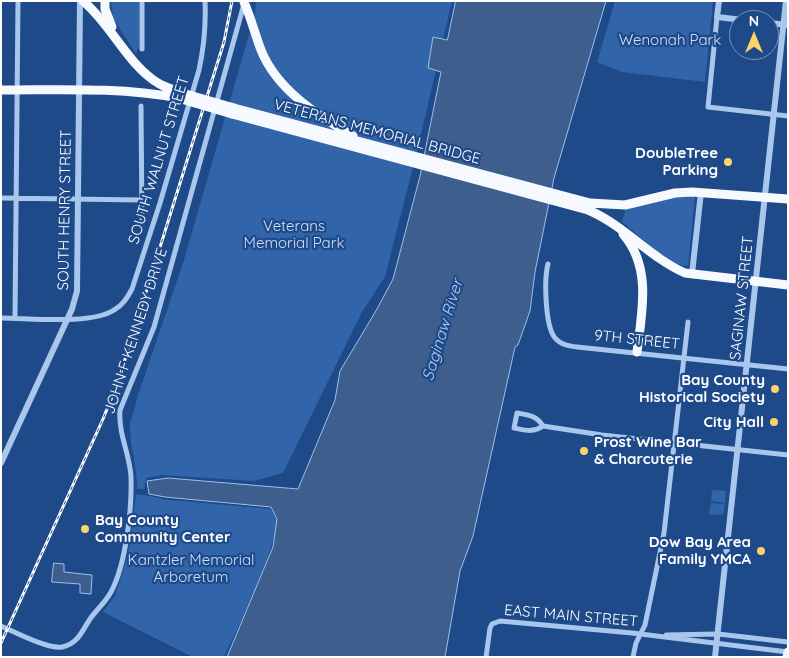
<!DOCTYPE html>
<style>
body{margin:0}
#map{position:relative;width:789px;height:658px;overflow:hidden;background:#1e4a8a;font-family:Quicksand,sans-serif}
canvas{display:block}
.frame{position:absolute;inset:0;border:2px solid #fff;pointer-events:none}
.north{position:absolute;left:729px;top:10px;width:50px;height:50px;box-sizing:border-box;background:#1e4a8a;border:1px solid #7892b9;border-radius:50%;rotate:0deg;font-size:14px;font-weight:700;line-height:20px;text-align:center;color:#fff}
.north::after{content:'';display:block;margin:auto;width:18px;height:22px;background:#fad469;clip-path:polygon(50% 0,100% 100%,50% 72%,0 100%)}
</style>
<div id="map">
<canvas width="789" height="658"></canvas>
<div class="frame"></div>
<div class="north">N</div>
</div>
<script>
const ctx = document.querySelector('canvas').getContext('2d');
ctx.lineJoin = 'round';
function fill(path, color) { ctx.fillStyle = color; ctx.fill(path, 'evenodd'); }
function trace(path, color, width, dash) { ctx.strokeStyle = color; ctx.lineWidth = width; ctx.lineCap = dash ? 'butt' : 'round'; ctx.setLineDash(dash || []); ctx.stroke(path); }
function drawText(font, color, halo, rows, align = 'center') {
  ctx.font = font + ' Quicksand,sans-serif'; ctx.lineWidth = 4.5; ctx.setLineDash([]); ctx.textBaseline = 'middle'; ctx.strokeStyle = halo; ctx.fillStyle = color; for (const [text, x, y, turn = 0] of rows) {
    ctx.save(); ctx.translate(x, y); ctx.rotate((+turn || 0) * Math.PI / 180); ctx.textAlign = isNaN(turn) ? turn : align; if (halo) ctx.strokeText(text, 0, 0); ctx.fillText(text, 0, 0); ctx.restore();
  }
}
fill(new Path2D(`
 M111 1H139V46L136 54 113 18Z
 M256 1H452L418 147 385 277 362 312 283 473 254 481 162 475 146 478 144 489H137C138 467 129 446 130 424 131 416 136 409 136 401L183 263 255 14Z
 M615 1H713L705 82 622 72 597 62Z
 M692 193 695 198 688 266C669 267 637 233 622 222L626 208Z
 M712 490 726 491 725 503 711 501Z
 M136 495C148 494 158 499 170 500 204 503 237 506 271 509 272 511 275 516 276 519 280 541 236 633 224 657H193L103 612 115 596 123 571 129 548Z
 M711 503 725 504 723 515 709 514Z`), '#3164a8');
const water = new Path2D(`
 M456 1H606L554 178 535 272 530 311 518 345 515 347 473 536 460 571 445 657H227L273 547 277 519 271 507 165 497 149 494 147 481 168 478 298 489 335 400 340 371 377 309 393 279 420 176 441 72 428 68 433 37 447 40Z
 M54 563 64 564V572L92 575 91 594 80 593V584L52 582Z`);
fill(water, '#3e5e8d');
trace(water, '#9dc0ed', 1);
trace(new Path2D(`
 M142 1V49
 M717 17 708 107 788 116
 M141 106 142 223
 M1 198 141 200
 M548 264C544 279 545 326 555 338 561 345 569 346 577 347L788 369
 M1 318C30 318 91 325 114 310 123 305 127 298 132 289L160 203 199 70C204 47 206 24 205 1
 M15 318 18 1
 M543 426C533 433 525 430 514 428L517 413C528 415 536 415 543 426L602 435 788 455
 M1 626C15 632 47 649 62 647 78 644 82 631 90 619 97 609 105 603 111 592 126 564 132 509 131 477 130 454 118 434 120 410L154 327 244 4
 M666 635 718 634 788 642
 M486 657 490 628 492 624 500 621 632 633 788 652
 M633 657 636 643 645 625 664 533 688 322`), '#a9c6ec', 5);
trace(new Path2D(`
 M719 1 717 17 743 20
 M769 23 788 25
 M692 274 701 192
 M1 463 72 309 77 291 80 1
 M715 657 786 1`), '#a9c6ec', 6);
trace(new Path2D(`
 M787 657 788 652`), '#eef4ff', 9);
trace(new Path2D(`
 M83 1C111 24 127 64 158 83 164 87 172 89 179 92
 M105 1V9L112 27
 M244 2C251 18 255 34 261 50 277 90 317 115 353 136
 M1 90C60 90 120 87 178 98
 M234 108 590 203 625 205 675 193 692 192 788 199
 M232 114 588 210C624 225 649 257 685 273L788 285
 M623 234C652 267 642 312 637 352`), '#f6faff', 9);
const rail = new Path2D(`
 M1 643 103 419 118 382 224 42 232 1`);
trace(rail, '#fff', 3);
trace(rail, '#1e4a8a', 1, [4]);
trace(new Path2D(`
 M179 92 234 108
 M178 98 232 114`), '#f6faff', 9);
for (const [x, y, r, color] of [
 [728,162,5,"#fad469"],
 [775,389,5,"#fad469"],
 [774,422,5,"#fad469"],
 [584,451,5,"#fad469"],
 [85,529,5,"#fad469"],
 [761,551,5,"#fad469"]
]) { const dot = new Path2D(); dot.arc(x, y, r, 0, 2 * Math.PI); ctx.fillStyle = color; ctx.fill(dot); trace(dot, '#1e4a8a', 2); }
drawText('15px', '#cee0f9', '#1e4a8a', [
 ["Wenonah Park",670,40],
 ["Veterans",294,226],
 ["Memorial Park",294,243],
 ["Kantzler Memorial",191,560],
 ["Arboretum",191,577]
]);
drawText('15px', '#fff', '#1e4a8a', [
 ["VETERANS MEMORIAL BRIDGE",377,132,15],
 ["SOUTH WALNUT STREET",159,160,-73],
 ["SOUTH HENRY STREET",65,210,-89],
 ["SAGINAW STREET",742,298,-84],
 ["JOHN F KENNEDY DRIVE",136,331,-72],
 ["9TH STREET",637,340,6],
 ["EAST MAIN STREET",571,616,5]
]);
drawText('bold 15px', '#fff', '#1e4a8a', [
 ["DoubleTree",718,153],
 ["Parking",718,170],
 ["Bay County",765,380],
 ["Historical Society",765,397],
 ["City Hall",764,422],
 ["Prost Wine Bar",594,442,"left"],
 ["& Charcuterie",594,459,"left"],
 ["Bay County",95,520,"left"],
 ["Community Center",95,537,"left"],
 ["Dow Bay Area",751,542],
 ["Family YMCA",751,559]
], 'right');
drawText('italic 16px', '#b5d0f3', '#1e4a8a', [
 ["Saginaw River",443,330,-73]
]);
</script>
